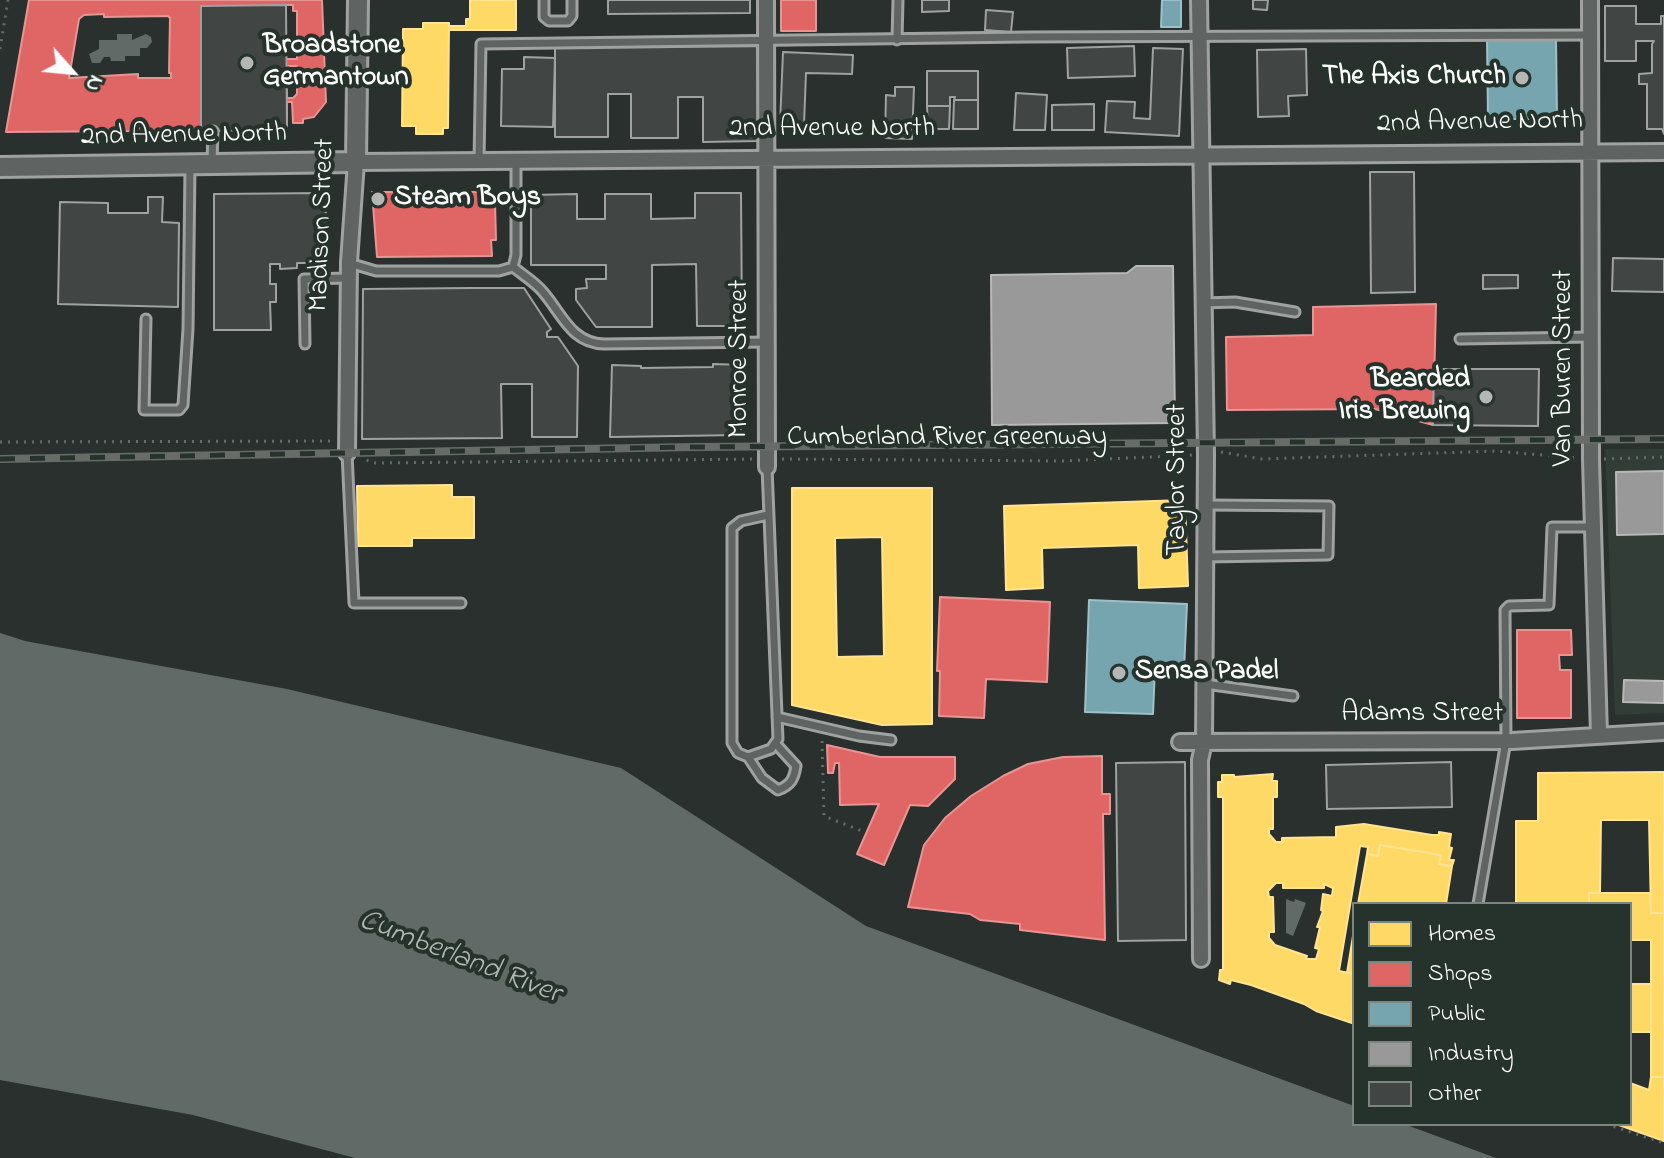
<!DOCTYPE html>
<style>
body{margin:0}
#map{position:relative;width:1664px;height:1158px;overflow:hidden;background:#29302d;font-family:"Indie Flower",sans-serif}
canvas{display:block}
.legend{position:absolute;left:1352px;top:902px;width:280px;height:224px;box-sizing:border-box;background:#26332d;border:2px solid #7d8581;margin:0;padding:10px 14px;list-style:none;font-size:24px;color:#fff}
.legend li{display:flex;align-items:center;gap:16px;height:40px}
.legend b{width:40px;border:2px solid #7d8581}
.north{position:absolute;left:32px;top:32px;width:80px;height:80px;-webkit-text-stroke:6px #26332d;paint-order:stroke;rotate:117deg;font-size:22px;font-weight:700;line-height:32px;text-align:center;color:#fff}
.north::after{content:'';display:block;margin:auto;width:28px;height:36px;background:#fff;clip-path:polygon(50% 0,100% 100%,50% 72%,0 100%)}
</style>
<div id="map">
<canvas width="1664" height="1158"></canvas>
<ul class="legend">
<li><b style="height:22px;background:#ffd966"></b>Homes</li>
<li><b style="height:22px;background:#e06666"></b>Shops</li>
<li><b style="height:22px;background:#76a5af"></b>Public</li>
<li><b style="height:22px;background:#999"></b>Industry</li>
<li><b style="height:22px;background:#414644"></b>Other</li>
</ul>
<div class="north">N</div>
</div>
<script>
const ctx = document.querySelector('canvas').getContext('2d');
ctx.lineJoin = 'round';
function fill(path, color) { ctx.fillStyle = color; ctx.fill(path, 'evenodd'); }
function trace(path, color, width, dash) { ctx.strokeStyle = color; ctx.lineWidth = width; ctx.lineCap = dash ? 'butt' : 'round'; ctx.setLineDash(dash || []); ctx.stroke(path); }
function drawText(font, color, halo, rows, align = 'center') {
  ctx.font = font + ' "Indie Flower",sans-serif'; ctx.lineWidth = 8; ctx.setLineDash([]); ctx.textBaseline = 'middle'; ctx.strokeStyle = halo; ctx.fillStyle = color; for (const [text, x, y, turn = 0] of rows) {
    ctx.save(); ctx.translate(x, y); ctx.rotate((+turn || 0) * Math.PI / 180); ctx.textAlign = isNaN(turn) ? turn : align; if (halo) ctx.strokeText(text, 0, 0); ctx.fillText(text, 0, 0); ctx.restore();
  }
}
fill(new Path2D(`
 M1605 449H1664V713L1615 715Z`), '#323d38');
fill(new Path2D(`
 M117 34H132V40L146 34 151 37 152 42 147 48H140V56H125V61H111L110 57H104L100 63H92L89 54 99 49V40H117Z
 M0 633 25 641 287 689 621 768 866 926 1354 1106V1124H1404L1496 1158H355L193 1115 0 1080Z
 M1286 899 1294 902 1295 899 1306 903 1293 936 1286 933Z`), '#616a66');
const homes = new Path2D(`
 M470 0H516V30H449V26H466V19H470Z
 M423 23H449L448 128H443V134H416V126H402L403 29H423Z
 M452 485V497H474V538H412V546H358L357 486Z
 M792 488H932V724L882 725 792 705ZM882 537 884 656 837 657 835 538Z
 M1185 500 1188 586 1139 588 1138 545 1042 548 1043 588 1006 590 1004 506Z
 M1664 772V913H1651L1649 820H1601L1600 893H1589V904H1516V821H1538V773Z
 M1273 774 1272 781H1277V797H1273V829H1269V834L1276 842H1282V838L1336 837V827L1364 824 1432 835H1439V832L1451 834 1449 847 1452 848 1449 860H1454L1452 866 1439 864 1441 855 1380 845 1378 856 1367 854 1368 847 1360 846 1339 971 1354 974 1352 1023 1316 1011 1304 1004 1251 985 1231 980 1230 984 1219 980 1220 970H1223V797H1218V782H1222V775H1234V777ZM1276 883H1283V888H1324V884L1333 888 1332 896 1323 894 1321 910 1323 911 1317 927H1320L1315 948 1319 949 1316 959H1306L1307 956 1275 945 1269 938V932H1274L1273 897H1269L1268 891Z
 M1380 845 1441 855 1439 864 1452 866 1446 904H1358L1367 854 1378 856Z
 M1589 893H1650L1651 913H1664V1077H1651V940H1630V904H1589Z
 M1354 930V974L1347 973Z
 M1630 984H1651V1032H1630Z
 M1651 1077H1664V1141L1616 1124H1630V1083L1649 1090Z`);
fill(homes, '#ffd966');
trace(homes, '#ffe494', 2);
const shops = new Path2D(`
 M29 0H322L326 102 314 117 303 119V123H293L292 102H287V130L6 132ZM286 5H293V11H297V59H286ZM104 14V17L168 16 170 18 169 73H171V78H138V74L69 78 79 19 84 15ZM286 66H297V94L293 98H287Z
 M781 0H816V31H781Z
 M372 192H485L495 202 496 240H491L492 256 377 257Z
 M1436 304 1433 425 1375 409 1227 410 1226 337 1313 335V307Z
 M940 597 1050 602 1047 682 986 679 984 718 939 716 940 671H937Z
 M1517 630H1571L1572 655H1559L1560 670H1571V718H1517Z
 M827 745 880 757H955V779L928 806 910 805 884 865 857 854 879 804 840 805 839 763H835L833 773H828Z
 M1102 756V794H1110V814H1103L1105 940 1020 930V924L980 920 970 914 908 907 924 845 945 818 971 796 1003 776 1028 764 1063 757Z`);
fill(shops, '#e06666');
trace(shops, '#e99494', 2);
const public = new Path2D(`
 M1162 0H1181V27H1161Z
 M1487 38H1556L1557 119H1488Z
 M1089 600 1187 604 1184 670 1155 668 1153 714 1085 712Z`);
fill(public, '#76a5af');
trace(public, '#9fc0c7', 2);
const industry = new Path2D(`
 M1136 266H1173L1175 423 992 425 991 275 1127 273Z
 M1664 471V534L1617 535 1616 472Z
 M1624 680 1664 681V703L1623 702Z`);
fill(industry, '#999');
trace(industry, '#b8b8b8', 2);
const building = new Path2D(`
 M608 0H750V13L608 14Z
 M922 0H949V11L922 12Z
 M1253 0H1268L1267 10 1253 9Z
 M286 5 287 130 201 131V6Z
 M1605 6H1636V24H1661V16H1664V134L1662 129H1647V84H1639V74L1652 73V44L1654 41H1636V61H1605Z
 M986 10 1013 12 1011 32 985 30Z
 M757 46 758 141 703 142V97H678V138H631V94H608V137H555V47Z
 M1134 46 1135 76 1068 78 1067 48Z
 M1153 48 1183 49 1179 136 1105 132 1107 101 1135 102 1134 118 1150 119Z
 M1306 49 1307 95 1288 96 1289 116 1258 117 1257 50Z
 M783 52 853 55 852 74 806 73 804 125 780 124Z
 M524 57 555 58 553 127 501 126 502 69H524Z
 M927 71H978V100H954L955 97H950V106H927Z
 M895 87H914L912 139 885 138 886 95 895 96Z
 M1016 93 1047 95 1045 130H1014Z
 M954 100H978V129H953Z
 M1094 104V130H1052V105Z
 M927 106H950L949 129H928Z
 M1370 172H1414L1415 292 1371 293Z
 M326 193 325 263H297V268L280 269V264H270V284H276V302H270L271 330H214V194Z
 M695 193H741L742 326H697L696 264 652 265V327H596L576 300V289L587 288 586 279H606V265H531V195L577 194V219H605V194H651V219L695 218Z
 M148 197H163L162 222 179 223 178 307 58 304 60 202 108 203V213H148Z
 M1613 258 1664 259V292L1612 291Z
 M1483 275H1518V288L1483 289Z
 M471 288H524L551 329 547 332V337H558L578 366 577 437H532V384H501L502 438 362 439 363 289Z
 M713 364 743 365 744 395H741V435L610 437 612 365 641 366V368L713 367Z
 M1434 369H1539L1538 426 1433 425Z
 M1185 762 1186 940 1118 941 1116 763Z
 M1451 762 1452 807 1327 809 1326 765Z`);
fill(building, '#414644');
trace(building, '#9fa2a0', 2);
const service = new Path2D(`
 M544 0V17L549 21H568L572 16V0
 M897 40 898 0
 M479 161 481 44 1027 37 1590 35
 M516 161V255L513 267C523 275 535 282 543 292 562 314 571 343 604 344L767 342
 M212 162 213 131
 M349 263 376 271H499L513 267
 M1203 303 1235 302 1295 312
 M146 319 144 410H179L183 405 188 329 190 167
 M1460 339 1591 337
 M305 344 304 279 348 278
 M347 453 354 603H461
 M767 467 778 739 771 749 748 757 738 753 732 743V528L741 521 768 515
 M1206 557 1328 555 1329 506 1206 505
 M1205 684 1293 696
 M777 717 859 736 891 740
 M748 757 762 778 778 790C791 785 794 779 796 766L775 743
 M1478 904 1506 741 1505 610 1509 606 1549 605 1552 527H1594`);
const minor = new Path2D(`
 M766 0 767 467
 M1199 0 1206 454 1204 742 1200 760 1201 959
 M1590 0 1591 460 1599 735
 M347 453 349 262 356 162 1664 152
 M1180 742 1512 741 1664 732`);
const tertiary = new Path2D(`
 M0 167 356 162 358 0`);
trace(service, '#9fa2a0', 13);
trace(minor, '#9fa2a0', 20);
trace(tertiary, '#9fa2a0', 24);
trace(new Path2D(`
 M0 49 8 0
 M0 442 335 441
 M1221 452 1262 459 1496 451 1576 458
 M363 454 364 459 373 463 754 459
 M782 459 1063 461 1194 455
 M1604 459 1664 457
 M822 741 824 816 862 831
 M1606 1124 1664 1143`), '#686c69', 3, [2, 6]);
trace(service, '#5f6362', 7);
trace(minor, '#5f6362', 14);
trace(tertiary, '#5f6362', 18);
const rail = new Path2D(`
 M0 459 695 447 1664 439`);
trace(rail, '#686c69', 8);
trace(rail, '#26332d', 5, [15]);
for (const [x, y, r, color] of [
 [247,63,8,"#b4b7b6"],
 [1522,78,8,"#b4b7b6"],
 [378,199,8,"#b4b7b6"],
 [1486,397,8,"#b4b7b6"],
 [1119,673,8,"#b4b7b6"]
]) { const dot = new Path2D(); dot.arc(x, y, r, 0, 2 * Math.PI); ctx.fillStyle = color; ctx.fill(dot); trace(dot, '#26332d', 3); }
drawText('bold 28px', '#fff', '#26332d', [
 ["Broadstone",263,47],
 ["Germantown",263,79],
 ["The Axis Church",1506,78,"right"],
 ["Steam Boys",394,199],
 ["Bearded",1470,381,"right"],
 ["Iris Brewing",1470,413,"right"],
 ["Sensa Padel",1135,673]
], 'left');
drawText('28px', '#fff', '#26332d', [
 ["2nd Avenue North",1480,124,-1],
 ["2nd Avenue North",832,130],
 ["2nd Avenue North",184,137,-1],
 ["Madison Street",324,225,-88],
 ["Monroe Street",741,359,-90],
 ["Van Buren Street",1565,368,-90],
 ["Cumberland River Greenway",947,439],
 ["Taylor Street",1179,480,-90],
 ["Adams Street",1422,715]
]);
drawText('italic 30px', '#b3b8b6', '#26332d', [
 ["Cumberland River",459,959,21]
]);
</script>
